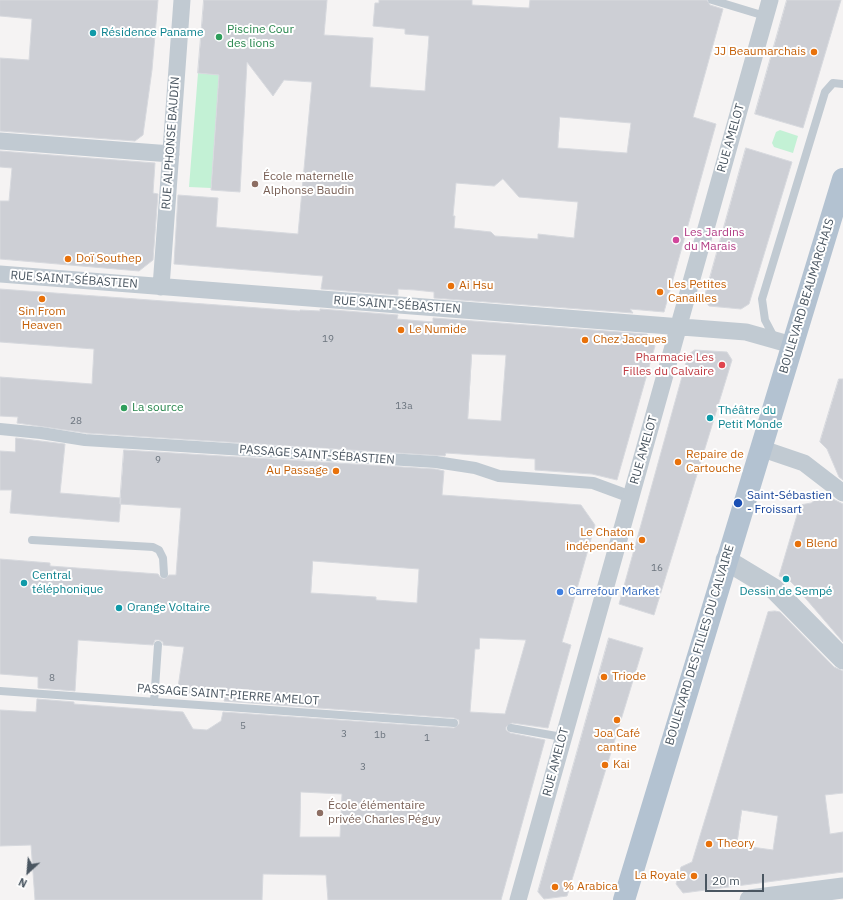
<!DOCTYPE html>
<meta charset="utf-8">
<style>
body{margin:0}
#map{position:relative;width:843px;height:900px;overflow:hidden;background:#f5f3f3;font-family:"IBM Plex Sans",sans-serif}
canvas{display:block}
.north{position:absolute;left:8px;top:852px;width:40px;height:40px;-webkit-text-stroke:3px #fff;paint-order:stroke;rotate:206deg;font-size:11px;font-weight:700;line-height:16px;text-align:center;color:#4a5661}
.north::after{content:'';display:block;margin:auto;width:14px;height:18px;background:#4a5661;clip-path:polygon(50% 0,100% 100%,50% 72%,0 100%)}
.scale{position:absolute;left:705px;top:874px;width:59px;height:18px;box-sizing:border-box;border:2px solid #4a5661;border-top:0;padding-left:5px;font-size:12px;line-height:14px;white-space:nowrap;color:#4a5661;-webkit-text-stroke:3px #fff;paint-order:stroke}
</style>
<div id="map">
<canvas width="843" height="900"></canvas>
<div class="north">N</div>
<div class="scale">20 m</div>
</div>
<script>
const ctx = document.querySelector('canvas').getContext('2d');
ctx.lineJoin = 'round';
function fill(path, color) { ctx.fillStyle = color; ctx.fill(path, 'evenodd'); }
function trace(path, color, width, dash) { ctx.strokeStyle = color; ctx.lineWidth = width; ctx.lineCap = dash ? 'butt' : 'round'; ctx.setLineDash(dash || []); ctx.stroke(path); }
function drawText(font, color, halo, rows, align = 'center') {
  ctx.font = font + ' "IBM Plex Sans",sans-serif'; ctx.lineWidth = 4; ctx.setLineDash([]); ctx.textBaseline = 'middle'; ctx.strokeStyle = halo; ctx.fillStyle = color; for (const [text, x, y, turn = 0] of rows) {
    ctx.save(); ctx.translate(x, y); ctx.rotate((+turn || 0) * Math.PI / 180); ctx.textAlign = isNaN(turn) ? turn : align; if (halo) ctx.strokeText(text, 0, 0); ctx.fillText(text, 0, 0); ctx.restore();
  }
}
fill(new Path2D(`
 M198 73 219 75 211 188 189 187Z
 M780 130 798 136 793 153 774 147 772 143 776 132Z`), '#c3f1d5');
const building = new Path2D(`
 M0 0H158L152 70 143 135 135 141 0 131V58L29 60 32 19 0 16Z
 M204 0H327L324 35 373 38 370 87 425 91 429 36 405 34V29L373 26 375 3H379V0H472V5L529 8 530 0H707L710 5 723 9 693 117 716 124 664 312 630 309 633 313 434 298V292L415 290 398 289V295L321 289 323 276 174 264 178 195 218 198 216 227 298 234 312 82 284 80 273 96 247 62 240 192 211 190 219 75 198 73ZM560 117 631 123 627 153 558 148ZM503 179 519 197 578 202 574 238 538 234V239L495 236 491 232 454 228 455 216H453L456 183 494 186Z
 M787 0H841L803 128 755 114Z
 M746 148 792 162 749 304 741 309 709 306 704 299Z
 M0 151 155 163 153 193 158 194 153 260 139 271 0 259V201H9L12 168 0 167Z
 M0 289 300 311V310L320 311V309L398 315 397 319 433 322V318L647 334 655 346 617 480 592 474 535 470V459L446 453 445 456 86 433 17 423 18 417 0 416V377L92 384 94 349 0 342ZM472 354 506 355 501 421 468 419Z
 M695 350 727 352 732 360 654 615 619 604 688 355Z
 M839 379H843V480L839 477 827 449 820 442Z
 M16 438 65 444 60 493 121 498 119 522 10 513 12 490H0V451L15 452Z
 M124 450 435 469 444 471 442 495 581 505 595 525 562 642 571 645 548 728 512 723 506 727V730L510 733 545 740 501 900H328L326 875 263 874 262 900H35L31 845 0 846V710L36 712 37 699 74 702V704L183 712 193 729 207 730 221 721 223 712 454 728 459 724V720L454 718 224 701 225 698 177 694 184 647 163 645V642L159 640H155L153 645 78 640 75 691 38 688V677L0 674V559L50 563V566L158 574 160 577 164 579 169 575H176L181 508 120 504ZM313 561 419 569 417 603 376 600V597L311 593ZM480 638 526 640 505 714 470 712 475 649H479ZM301 792 342 794 340 837H300Z
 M823 494 843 504V642L795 586 790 581 779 576 800 505 811 503Z
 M775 611 780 612 834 667 843 671V793L825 795 830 834 843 832V872L683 893 676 884 681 867 692 862 768 612ZM742 810 778 816 773 850 737 845Z
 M609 638 643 648 567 896 544 899 538 892Z`);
fill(building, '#cdcfd5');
trace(building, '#d7d9de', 1);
trace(new Path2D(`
 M712 0 765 16
 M775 339 765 320 762 299 825 92 833 83 843 84
 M32 540 153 547 159 550 163 558 164 574
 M0 691 454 723
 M154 702 158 645
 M511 728 562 737`), '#c1cad2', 8);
trace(new Path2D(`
 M0 429 41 433 85 440 436 462 475 468 499 476 593 483 631 497`), '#c1cad2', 12);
trace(new Path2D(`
 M0 141 171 154
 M0 274 746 332 792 345
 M161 287 182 0
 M760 448 804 463 843 493
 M518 900 770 0`), '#c1cad2', 17);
trace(new Path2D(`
 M726 560 774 589 843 659
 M750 900 843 888`), '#c1cad2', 21);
trace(new Path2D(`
 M624 900 843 179`), '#b3c2d1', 22);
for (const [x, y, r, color] of [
 [93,33,4,"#0f9aa8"],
 [219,37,4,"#2e9e5b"],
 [814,52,4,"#e8710a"],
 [255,184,4,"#8d6e63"],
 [676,240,4,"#d1479c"],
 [68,259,4,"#e8710a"],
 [451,286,4,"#e8710a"],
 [660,292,4,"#e8710a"],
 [42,299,4,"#e8710a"],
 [401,330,4,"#e8710a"],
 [585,340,4,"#e8710a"],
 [722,365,4,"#e0444e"],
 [124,408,4,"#2e9e5b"],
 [710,418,4,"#0f9aa8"],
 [678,462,4,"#e8710a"],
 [336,471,4,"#e8710a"],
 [738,503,5,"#1a4fb4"],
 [642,540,4,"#e8710a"],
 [798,544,4,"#e8710a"],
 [786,579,4,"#0f9aa8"],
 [24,583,4,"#0f9aa8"],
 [560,592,4,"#3f7fe0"],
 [119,608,4,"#0f9aa8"],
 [604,677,4,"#e8710a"],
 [617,720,4,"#e8710a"],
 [605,765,4,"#e8710a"],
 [320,813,4,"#8d6e63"],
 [709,844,4,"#e8710a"],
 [694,876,4,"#e8710a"],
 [555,887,4,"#e8710a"]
]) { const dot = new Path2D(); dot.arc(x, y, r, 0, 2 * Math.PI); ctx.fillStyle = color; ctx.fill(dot); trace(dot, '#fff', 1.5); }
drawText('10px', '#6b747e', null, [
 ["19",328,339],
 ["13a",404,406],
 ["28",76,421],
 ["9",158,460],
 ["16",657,568],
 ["8",52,678],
 ["5",243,726],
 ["3",344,734],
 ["1b",380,735],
 ["1",427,738],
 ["3",363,767]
]);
drawText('12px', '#27864d', '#fff', [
 ["Piscine Cour",227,30],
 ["des lions",227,44],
 ["La source",132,408]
], 'left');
drawText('12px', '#0d838f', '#fff', [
 ["Résidence Paname",101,33],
 ["Théâtre du",718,411],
 ["Petit Monde",718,425],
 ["Central",32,576],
 ["téléphonique",32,590],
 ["Dessin de Sempé",786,592,"center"],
 ["Orange Voltaire",127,608]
], 'left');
drawText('12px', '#c56008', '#fff', [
 ["JJ Beaumarchais",806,52,"right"],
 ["Doï Southep",76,259],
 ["Les Petites",668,285],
 ["Canailles",668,299],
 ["Ai Hsu",459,286],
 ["Sin From",42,312,"center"],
 ["Heaven",42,326,"center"],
 ["Le Numide",409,330],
 ["Chez Jacques",593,340],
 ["Repaire de",686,455],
 ["Cartouche",686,469],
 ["Au Passage",328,471,"right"],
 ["Le Chaton",634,533,"right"],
 ["indépendant",634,547,"right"],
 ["Blend",806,544],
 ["Triode",612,677],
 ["Joa Café",617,734,"center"],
 ["cantine",617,748,"center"],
 ["Kai",613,765],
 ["Theory",717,844],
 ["La Royale",686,876,"right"],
 ["% Arabica",563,887]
], 'left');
drawText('12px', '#4a5661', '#fff', [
 ["RUE AMELOT",731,138,-74],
 ["RUE ALPHONSE BAUDIN",171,143,-86],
 ["RUE SAINT-SÉBASTIEN",74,280,4],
 ["BOULEVARD BEAUMARCHAIS",807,296,-73],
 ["RUE SAINT-SÉBASTIEN",397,305,4],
 ["RUE AMELOT",644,450,-74],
 ["PASSAGE SAINT-SÉBASTIEN",317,455,4],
 ["BOULEVARD DES FILLES DU CALVAIRE",700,645,-73],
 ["PASSAGE SAINT-PIERRE AMELOT",228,695,4],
 ["RUE AMELOT",556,762,-75]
]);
drawText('12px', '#785e54', '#fff', [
 ["École maternelle",263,177],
 ["Alphonse Baudin",263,191],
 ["École élémentaire",328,806],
 ["privée Charles Péguy",328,820]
], 'left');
drawText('12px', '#b23c85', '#fff', [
 ["Les Jardins",684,233],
 ["du Marais",684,247]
], 'left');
drawText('12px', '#be3a42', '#fff', [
 ["Pharmacie Les",714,358],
 ["Filles du Calvaire",714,372]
], 'right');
drawText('12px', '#164399', '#fff', [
 ["Saint-Sébastien",747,496],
 ["- Froissart",747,510]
], 'left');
drawText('12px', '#366cbe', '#fff', [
 ["Carrefour Market",568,592]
], 'left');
</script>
